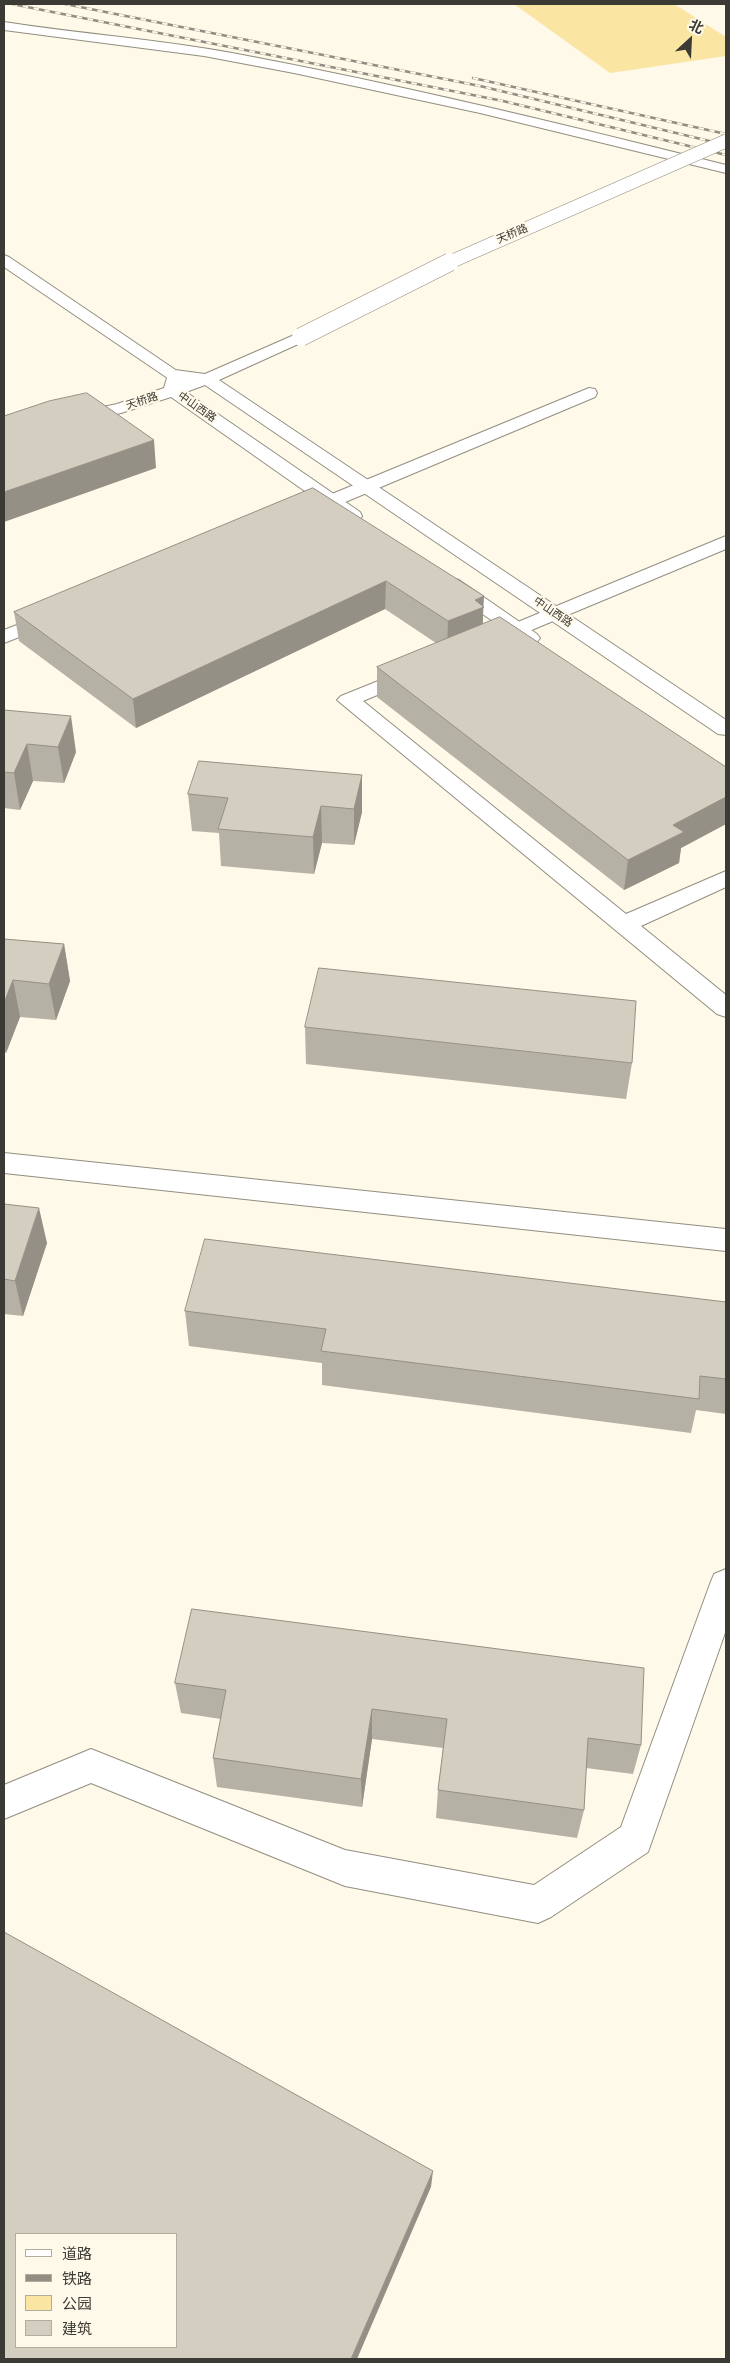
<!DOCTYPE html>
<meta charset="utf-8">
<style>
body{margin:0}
#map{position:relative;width:730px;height:2363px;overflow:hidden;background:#fef9e9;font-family:"Playfair Display","Noto Sans SC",serif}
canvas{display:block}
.frame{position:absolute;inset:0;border:5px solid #3c3a34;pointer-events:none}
.legend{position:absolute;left:15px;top:2233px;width:162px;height:115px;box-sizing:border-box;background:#fef9e9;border:1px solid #b0ada1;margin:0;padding:6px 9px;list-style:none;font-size:15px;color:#3c3a34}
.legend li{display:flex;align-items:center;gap:10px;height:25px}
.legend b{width:25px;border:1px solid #b0ada1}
.north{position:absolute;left:665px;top:15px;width:50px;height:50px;-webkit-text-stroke:4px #fef9e9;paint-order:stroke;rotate:25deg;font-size:14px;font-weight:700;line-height:20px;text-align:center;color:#3c3a34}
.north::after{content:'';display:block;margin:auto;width:18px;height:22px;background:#3c3a34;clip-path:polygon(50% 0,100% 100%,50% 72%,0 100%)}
</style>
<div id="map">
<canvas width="730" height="2363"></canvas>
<div class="frame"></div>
<ul class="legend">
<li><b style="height:6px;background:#fff"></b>道路</li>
<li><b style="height:6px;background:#918d83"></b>铁路</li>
<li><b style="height:14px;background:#fbe5a2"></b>公园</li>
<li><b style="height:14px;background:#d3cebf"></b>建筑</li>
</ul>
<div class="north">北</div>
</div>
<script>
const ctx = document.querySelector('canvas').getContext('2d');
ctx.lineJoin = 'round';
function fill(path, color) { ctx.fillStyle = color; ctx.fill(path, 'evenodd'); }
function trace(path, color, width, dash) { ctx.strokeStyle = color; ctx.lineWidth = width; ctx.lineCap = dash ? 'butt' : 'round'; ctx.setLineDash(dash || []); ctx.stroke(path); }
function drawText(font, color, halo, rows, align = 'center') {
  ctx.font = font + ' "Playfair Display","Noto Sans SC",serif'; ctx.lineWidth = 4.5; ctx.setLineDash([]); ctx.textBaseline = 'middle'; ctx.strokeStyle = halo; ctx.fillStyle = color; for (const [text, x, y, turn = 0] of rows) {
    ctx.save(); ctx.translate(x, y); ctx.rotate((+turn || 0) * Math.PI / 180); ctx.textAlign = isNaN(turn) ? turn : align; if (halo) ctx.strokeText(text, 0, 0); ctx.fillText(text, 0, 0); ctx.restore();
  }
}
fill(new Path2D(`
 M514 4H674L726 37V56L610 73Z`), '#fbe5a2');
const minor = new Path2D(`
 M4 22C80 34 157 39 232 53 398 84 562 124 726 165V173L480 113 294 73 204 56 4 30Z
 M589 388 595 389 597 393 595 397 312 516H298L296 512 298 508Z
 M726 536V549L498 644 491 646 484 644 481 640 484 636Z
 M53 611 60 613 63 617 60 621 4 643V630Z
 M413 667 420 669 423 673 420 677 363 701 626 914 726 871V887L641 926 726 995V1017L717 1014 337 700 341 696Z
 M4 1153 726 1229V1251L4 1173Z
 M726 1569V1630L648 1852 551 1917 538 1923 345 1886 91 1783 4 1819V1785L91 1749 345 1850 534 1885 621 1827 710 1584 714 1574Z`);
const tertiary = new Path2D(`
 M4 255 9 257 183 375 181 379H169L4 267Z`);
const secondary = new Path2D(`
 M301 332 307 334 309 337 307 340 219 380 726 720V735L718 734 205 385 186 392 360 512 362 516 360 520H346L171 397 121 413 4 438V428L117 404 164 388 169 371 175 370 205 374Z
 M452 578 459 580 537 634 540 638 537 642 530 644 523 642 445 588 442 584 445 580Z`);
trace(minor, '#928e80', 2);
trace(tertiary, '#928e80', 2);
trace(secondary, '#928e80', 2);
fill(minor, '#fff');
fill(tertiary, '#fff');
fill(secondary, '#fff');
const rail = new Path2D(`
 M12 4 503 101 726 155
 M65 4 480 86 726 145
 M473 78 726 134`);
trace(rail, '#918d83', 2.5);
trace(rail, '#fef9e9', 2, [5.5]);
const secondaryBridgeFar1 = new Path2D(`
 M448 263 726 141`);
const secondaryBridge = new Path2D(`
 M301 337 450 262`);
trace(secondaryBridgeFar1, '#928e80', 14, []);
trace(secondaryBridge, '#928e80', 19, []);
trace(secondaryBridgeFar1, '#fff', 13);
trace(secondaryBridge, '#fff', 18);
fill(new Path2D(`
 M313 488 483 606V624L726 767V824L681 848 679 863 624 890 377 697V667L436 643 385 609 136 728 19 641 14 612Z
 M4 710 76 752 64 783 33 781 20 810 4 808Z
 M362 775V812L354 845 322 843 314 874 221 866 219 833 192 831 188 794Z
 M4 939 64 944 70 981 56 1020 20 1017 6 1053 4 1052Z
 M305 1027 632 1063 626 1099 306 1064Z
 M4 1204 47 1243 23 1316 4 1314Z
 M726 1302V1414L696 1410 691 1433 322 1385V1363L189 1346 185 1311Z
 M192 1609 641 1745 633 1774 586 1768 584 1810 577 1838 436 1818 438 1790 443 1748 372 1739 362 1807 217 1787 213 1758 221 1719 181 1713 175 1683Z`), '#b5b1a4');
fill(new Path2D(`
 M154 440 156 468 4 522V492Z
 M386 581 385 609 136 728 133 699Z
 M484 596 482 635 447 650 448 621 475 600Z
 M71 716 76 752 64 783 58 747Z
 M27 744 33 781 20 810 14 773Z
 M362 775V812L354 845V809Z
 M726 797V824L681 848 679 863 624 890 628 860 673 825Z
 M321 806 322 843 314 874 313 837Z
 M64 944 70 981 56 1020 49 984Z
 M13 980 20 1017 6 1053 4 1040V1003Z
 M39 1208 47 1243 23 1316 15 1281Z
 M372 1709V1739L362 1807 361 1779Z
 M433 2171 431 2187 357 2359H351Z`), '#949086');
const building = new Path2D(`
 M87 393 154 440 4 492V416L49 401Z
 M313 488 484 596 475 600 484 607 448 621 386 581 133 699 14 612Z
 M500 617 726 767V797L673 825 684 832 628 860 377 667Z
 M4 710 71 716 58 747 27 744 14 773 4 772Z
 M199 761 362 775 354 809 321 806 313 837 218 829 228 798 188 794Z
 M4 939 64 944 49 984 13 980 4 1003Z
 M319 968 636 1001 632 1063 305 1027Z
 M4 1204 39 1208 15 1281 4 1279Z
 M205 1239 726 1302V1379L700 1376 699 1399 321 1351 326 1329 185 1311Z
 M192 1609 644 1668 641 1745 588 1738 584 1810 438 1790 447 1719 372 1709 361 1779 213 1758 226 1690 175 1683Z
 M4 1932 433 2171 351 2359H4ZM16 2234H176V2347H16Z`);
fill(building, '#d3cebf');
trace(building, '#949086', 1);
drawText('11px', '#3c3a34', '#fef9e9', [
 ["天桥路",512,234,-23],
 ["天桥路",142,401,-18],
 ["中山西路",197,407,35],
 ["中山西路",553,612,34]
]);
</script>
